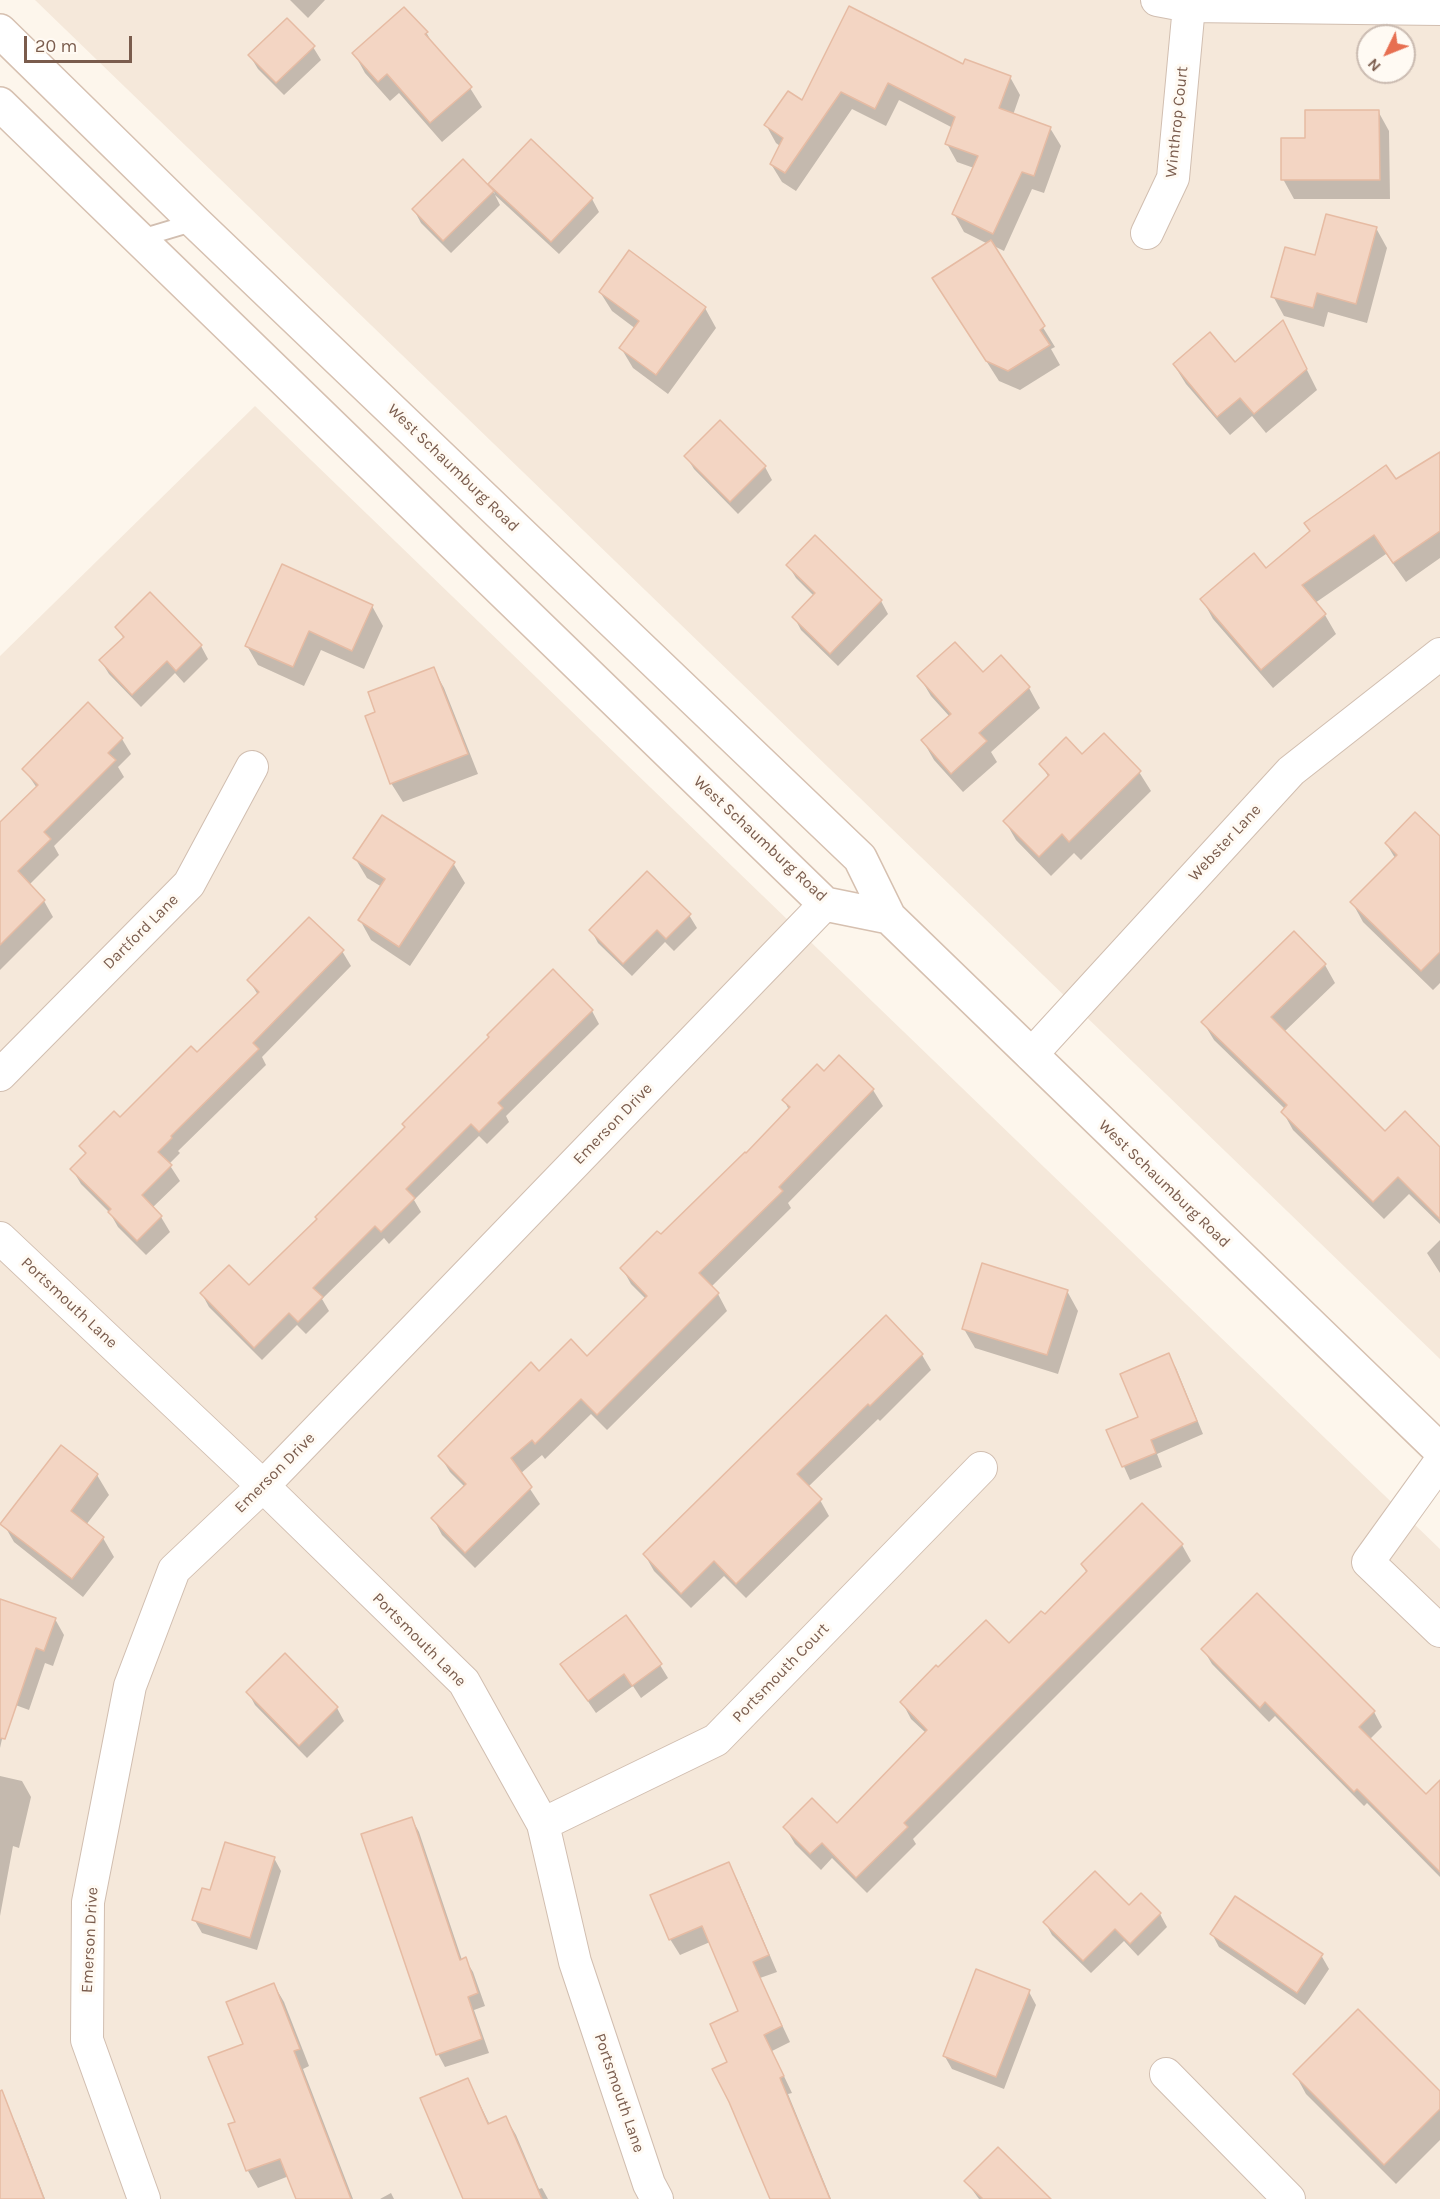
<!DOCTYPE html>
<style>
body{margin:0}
#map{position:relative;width:1440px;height:2199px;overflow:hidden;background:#fdf6ec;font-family:Karla,sans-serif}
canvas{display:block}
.north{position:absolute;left:1356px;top:24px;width:60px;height:60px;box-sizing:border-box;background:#fffaf3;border:2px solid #cabbb1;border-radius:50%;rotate:227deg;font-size:16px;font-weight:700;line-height:24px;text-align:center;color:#7a5c4d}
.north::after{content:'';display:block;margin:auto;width:21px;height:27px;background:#e76f51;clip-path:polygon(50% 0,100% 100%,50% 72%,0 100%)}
.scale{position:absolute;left:24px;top:36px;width:108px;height:27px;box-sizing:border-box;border:3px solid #7a5c4d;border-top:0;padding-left:8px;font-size:18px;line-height:21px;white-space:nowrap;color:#7a5c4d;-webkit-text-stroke:4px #fffaf3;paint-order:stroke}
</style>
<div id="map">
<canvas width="1440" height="2199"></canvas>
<div class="north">N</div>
<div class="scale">20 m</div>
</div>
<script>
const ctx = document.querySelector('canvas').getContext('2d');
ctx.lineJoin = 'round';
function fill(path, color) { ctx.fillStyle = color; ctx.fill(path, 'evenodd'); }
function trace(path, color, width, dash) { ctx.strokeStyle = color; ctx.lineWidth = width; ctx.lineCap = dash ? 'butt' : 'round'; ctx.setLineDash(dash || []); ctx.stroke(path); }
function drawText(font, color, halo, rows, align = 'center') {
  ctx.font = font + ' Karla,sans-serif'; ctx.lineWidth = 6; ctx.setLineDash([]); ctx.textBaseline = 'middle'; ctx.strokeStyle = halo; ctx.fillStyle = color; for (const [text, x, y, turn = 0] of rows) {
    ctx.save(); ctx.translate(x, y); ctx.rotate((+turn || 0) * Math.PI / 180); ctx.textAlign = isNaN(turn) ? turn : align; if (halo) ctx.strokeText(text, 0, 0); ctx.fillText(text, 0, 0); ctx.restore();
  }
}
fill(new Path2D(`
 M35 0H1440V1359ZM1368 36H1404V72H1368Z
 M255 406 1440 1549V2199H0V656Z`), '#f5e8da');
fill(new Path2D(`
 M290 0H325L308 18Z
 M849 8 964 66 1010 77 1020 95 1013 115 1050 128 1061 146 1044 193 1032 189 1004 251 992 245 1055 347 1051 349 1060 365 1020 390 999 381 946 298 988 244 964 232 954 214 974 168 957 162 947 144 953 128 899 100 886 126 852 109 796 191 782 182 771 164 780 146 776 143 766 125 802 103Z
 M426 32 435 48 470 88 482 107 442 142 399 93 390 101 365 73 354 53Z
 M313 47 321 60 284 95 258 69 250 56Z
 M1378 111 1389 131 1390 199H1294L1283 179 1307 140Z
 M463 161 495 194 490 184 592 199 599 212 559 254 495 195 500 205 451 253 421 223 414 210Z
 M1376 228 1387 248 1367 323 1328 312 1324 327 1284 316 1273 296 1316 257Z
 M600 292 705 308 716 328 668 394 633 368 621 348 636 329 612 311Z
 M1283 322 1317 390 1266 433 1252 416 1230 435 1186 384 1174 365 1235 364Z
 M1440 454V558L1406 582 1386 554 1315 603 1325 615 1336 634 1273 688 1213 619 1202 599 1266 570 1395 481Z
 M686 456 765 467 772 480 738 514 694 469Z
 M788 565 881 601 888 614 838 666 801 630 794 617 814 596 796 578Z
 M372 606 383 626 364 669 321 650 304 686 258 665 247 646Z
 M117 627 201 646 208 659 184 683 175 673 141 707 109 674 101 661 124 639Z
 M1001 657 1029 688 1040 708 991 752 997 762 963 792 934 760 923 741 950 717 931 696 919 676 983 674Z
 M433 668 444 688 478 774 403 802 391 783 377 713Z
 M122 739 131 754 118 767 124 777 54 846 59 855 29 885 44 901 53 917 0 970V824L37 788 24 769Z
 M1082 756 1139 772 1151 791 1081 860 1074 853 1051 876 1016 840 1005 821 1049 778 1041 764Z
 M1440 838V983L1433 990 1363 922 1352 902 1395 858 1386 843Z
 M355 858 453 863 465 883 410 966 371 940 360 920 382 887 367 878Z
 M689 915 697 928 674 951 665 942 632 976 598 943 591 930Z
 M342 951 351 966 262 1057 266 1065 178 1151 180 1153 169 1164 180 1181 152 1208 161 1217 170 1232 146 1255 118 1227 110 1213 81 1184 72 1169 86 1155 81 1146 120 1120 197 1054 258 995 249 980Z
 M1325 965 1335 983 1284 1032 1385 1133 1440 1149V1224L1409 1194 1384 1219 1293 1130 1283 1112 1285 1109 1214 1040 1203 1022Z
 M592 1011 599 1024 506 1116 509 1122 487 1144 479 1136 414 1200 421 1212 389 1244 384 1238 322 1299 329 1311 306 1334 297 1325 262 1360 209 1307 202 1294 249 1287Z
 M824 1073 873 1090 883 1106 788 1203 791 1208 711 1287 718 1294 727 1311 607 1430 591 1414 545 1459 542 1455 520 1474 540 1504 475 1568 442 1535 433 1518 465 1487 450 1472 440 1456 539 1373 587 1358 646 1299 631 1284 622 1268 660 1237 746 1155 789 1110 784 1100Z
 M1440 1240V1273L1427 1253Z
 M1067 1291 1078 1311 1058 1374 975 1348 964 1329Z
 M922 1355 931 1370 880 1421 878 1419 808 1487 820 1500 829 1516 746 1598 724 1576 691 1608 654 1571 645 1555Z
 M1168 1355 1176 1368 1203 1434 1157 1454 1162 1467 1130 1480 1108 1431 1140 1418Z
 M61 1447 97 1475 109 1495 86 1525 103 1538 114 1557 83 1597 14 1542 3 1523Z
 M1182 1545 1191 1561 913 1839 916 1844 867 1893 832 1858 821 1870 795 1844 785 1827 837 1825 926 1733 911 1719 902 1702 938 1670 1009 1645 1045 1616 1087 1573 1082 1565Z
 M0 1607 55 1619 64 1635 53 1666 45 1663 29 1710 10 1703 0 1748Z
 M1203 1649 1374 1712 1382 1727 1370 1739 1426 1796 1440 1782V1877L1367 1803 1364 1806 1275 1716 1269 1722 1212 1664Z
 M285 1655 337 1708 344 1721 307 1758 255 1705 248 1692Z
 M562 1664 660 1665 668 1678 641 1698 633 1686 596 1713Z
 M0 1776 22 1781 31 1797 19 1848 13 1846 0 1916Z
 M412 1819 419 1832 462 1960 465 1959 473 1972 485 2006 474 2010 489 2053 445 2067 438 2054Z
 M274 1858 281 1871 257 1950 202 1933 194 1919 211 1892Z
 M728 1863 737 1879 777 1972 760 1978 790 2042 772 2051 792 2093 788 2094 831 2199H772L729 2062 740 2012 710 1942 680 1955 670 1939 652 1896Z
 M1141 1895 1160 1914 1167 1927 1138 1956 1124 1941 1091 1973 1052 1935 1045 1922 1129 1907Z
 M1212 1934 1321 1955 1329 1969 1305 2005 1219 1947Z
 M274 1985 284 2002 309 2066 303 2069 353 2199H298L289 2176 258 2188 248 2171 230 2125 237 2123 245 2045Z
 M1029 1992 1036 2005 1004 2089 952 2069 944 2055Z
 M1295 2074 1440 2094V2140L1396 2184 1306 2094Z
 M468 2080 490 2125 506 2118 516 2135 539 2189 542 2188 548 2199H465Z
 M9 2111 16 2124 45 2199H0V2115Z
 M966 2181 1049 2199H979Z
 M391 2193 394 2199H380Z`), '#0003');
const building = new Path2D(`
 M849 6 963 64 965 59 1011 76 999 108 1051 127 1034 176 1022 172 993 234 952 214 978 156 945 144 955 117 888 83 875 109 841 92 785 173 770 164 783 138 764 125 788 91 802 100Z
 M404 7 428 32 425 34 472 87 430 123 387 74 378 82 352 53Z
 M287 18 315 46 276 83 248 55Z
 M1305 110H1379L1380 180H1281V138H1305Z
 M531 139 593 198 551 242 488 184Z
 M463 159 494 191 443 241 412 209Z
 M1326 214 1377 227 1356 304 1317 293 1313 308 1271 297 1285 247 1315 255Z
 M991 240 1045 326 1040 330 1050 345 1008 371 986 361 932 278Z
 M629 250 706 307 656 375 619 348 639 321 599 292Z
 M1283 320 1307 369 1254 414 1240 398 1217 417 1173 364 1210 332 1235 362Z
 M720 420 766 466 730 502 684 456Z
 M1440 452V531L1393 563 1374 535 1302 585 1326 614 1261 670 1200 599 1254 553 1266 568 1310 531 1304 523 1386 465 1396 479Z
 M815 535 882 600 830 654 792 617 815 593 786 565Z
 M282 564 373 605 352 651 309 631 293 667 245 646Z
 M150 592 202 645 176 671 167 661 132 695 99 660 124 637 115 627Z
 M955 642 983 672 1001 655 1030 687 979 733 987 741 951 774 921 740 951 714 917 676Z
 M434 667 468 754 390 784 365 716 375 712 368 692Z
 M88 702 123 738 108 753 116 760 44 832 51 839 18 871 45 900 0 945V822L38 785 22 769Z
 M1104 733 1141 771 1069 842 1062 834 1039 857 1003 821 1049 775 1039 764 1066 737 1082 754Z
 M1415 812 1440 836V952L1421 971 1350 902 1397 855 1385 843Z
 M382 815 455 862 399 947 358 920 385 879 353 858Z
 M647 871 691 914 666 939 657 930 623 964 589 930Z
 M309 917 344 950 253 1043 259 1049 171 1136 172 1138 158 1152 172 1165 142 1195 162 1216 137 1241 108 1212 111 1209 70 1169 86 1153 79 1146 114 1111 120 1117 191 1046 197 1052 259 992 247 980Z
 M1294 931 1326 964 1271 1017 1385 1131 1405 1111 1440 1147V1219L1398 1177 1373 1202 1281 1112 1287 1105 1201 1022Z
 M553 969 593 1010 498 1103 503 1108 479 1132 471 1124 406 1189 415 1198 381 1232 375 1226 313 1288 323 1297 298 1322 289 1313 254 1348 200 1293 229 1265 249 1285 317 1219 315 1217 405 1127 402 1124 489 1037 487 1035Z
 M839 1055 874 1089 779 1187 783 1191 699 1273 719 1293 597 1415 581 1399 535 1444 532 1440 511 1458 532 1487 465 1553 431 1518 466 1484 438 1456 531 1362 539 1371 571 1339 587 1356 647 1296 620 1268 657 1231 661 1234 745 1152 746 1153 790 1107 782 1100 817 1064 824 1071Z
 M982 1263 1068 1290 1047 1355 962 1329Z
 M886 1315 923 1354 870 1406 868 1404 797 1474 822 1499 736 1584 714 1561 681 1594 643 1554Z
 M1169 1353 1197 1421 1151 1440 1156 1453 1122 1467 1106 1430 1138 1417 1120 1374Z
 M61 1445 98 1474 71 1511 104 1537 72 1579 0 1524Z
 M1142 1503 1183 1544 904 1823 908 1827 856 1878 822 1843 810 1854 783 1827 812 1798 837 1823 927 1730 900 1702 936 1665 938 1667 986 1620 1009 1643 1041 1611 1045 1614 1087 1571 1081 1564Z
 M1257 1593 1375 1711 1359 1727 1426 1794 1440 1780V1872L1357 1789 1354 1792 1265 1702 1260 1708 1201 1649Z
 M0 1599 56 1618 44 1651 36 1648 5 1739 0 1738Z
 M626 1615 662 1664 632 1686 624 1674 588 1701 560 1664Z
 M285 1653 338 1707 299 1746 246 1692Z
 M412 1817 460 1960 466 1957 478 1993 468 1997 482 2039 436 2055 361 1834Z
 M225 1842 275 1857 250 1938 192 1920 202 1888 210 1890Z
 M729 1862 769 1955 753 1962 782 2026 764 2035 784 2076 780 2078 830 2199H770L729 2102 712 2069 727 2062 710 2024 738 2011 702 1926 669 1940 650 1895Z
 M1095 1871 1129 1905 1141 1893 1161 1913 1130 1944 1115 1929 1083 1961 1043 1922Z
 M1235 1896 1323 1954 1297 1993 1210 1934Z
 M976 1969 1030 1990 996 2077 943 2056Z
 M274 1983 300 2049 294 2051 351 2199H296L280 2159 246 2171 228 2124 235 2122 208 2057 243 2044 226 2002Z
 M1358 2009 1440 2091V2109L1384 2165 1293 2074Z
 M468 2078 488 2124 506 2116 542 2199H463L420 2098Z
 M2 2090 44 2199H0V2091Z
 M998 2147 1051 2199H983L964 2181Z`);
fill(building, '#f3d5c3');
trace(building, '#e6bba3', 1.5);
const service = new Path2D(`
 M138 239 195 222`);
const minor = new Path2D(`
 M1157 0 1189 6 1440 9
 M1147 233 1173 178 1189 6
 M1031 1055 1291 771 1440 654
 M0 1075 189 884 252 767
 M0 1238 263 1486 464 1682 543 1824 575 1962 649 2184 657 2199
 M1440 1462 1368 1562 1440 1631
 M543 1824 716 1740 981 1468
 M1166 2074 1289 2199
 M144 2199 87 2040 88 1902 130 1686 174 1570 263 1486 825 904`);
const secondary = new Path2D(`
 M0 31 195 222 860 858 889 917 1440 1450
 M0 104 825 904 889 917`);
trace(service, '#d1beb0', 20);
trace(minor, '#d1beb0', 34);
trace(secondary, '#d6c0b0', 36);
trace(service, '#fff', 16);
trace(minor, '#fff', 32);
trace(secondary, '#fff', 33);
drawText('16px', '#7a5c4d', '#fffaf3', [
 ["Winthrop Court",1177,122,-84],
 ["West Schaumburg Road",453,468,44],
 ["West Schaumburg Road",760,839,43],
 ["Webster Lane",1225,843,-47],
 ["Dartford Lane",141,932,-45],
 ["Emerson Drive",613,1124,-46],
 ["West Schaumburg Road",1164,1184,44],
 ["Portsmouth Lane",69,1303,43],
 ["Emerson Drive",275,1473,-45],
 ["Portsmouth Lane",419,1640,45],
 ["Portsmouth Court",781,1673,-46],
 ["Emerson Drive",90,1940,-87],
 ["Portsmouth Lane",619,2093,71]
]);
</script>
